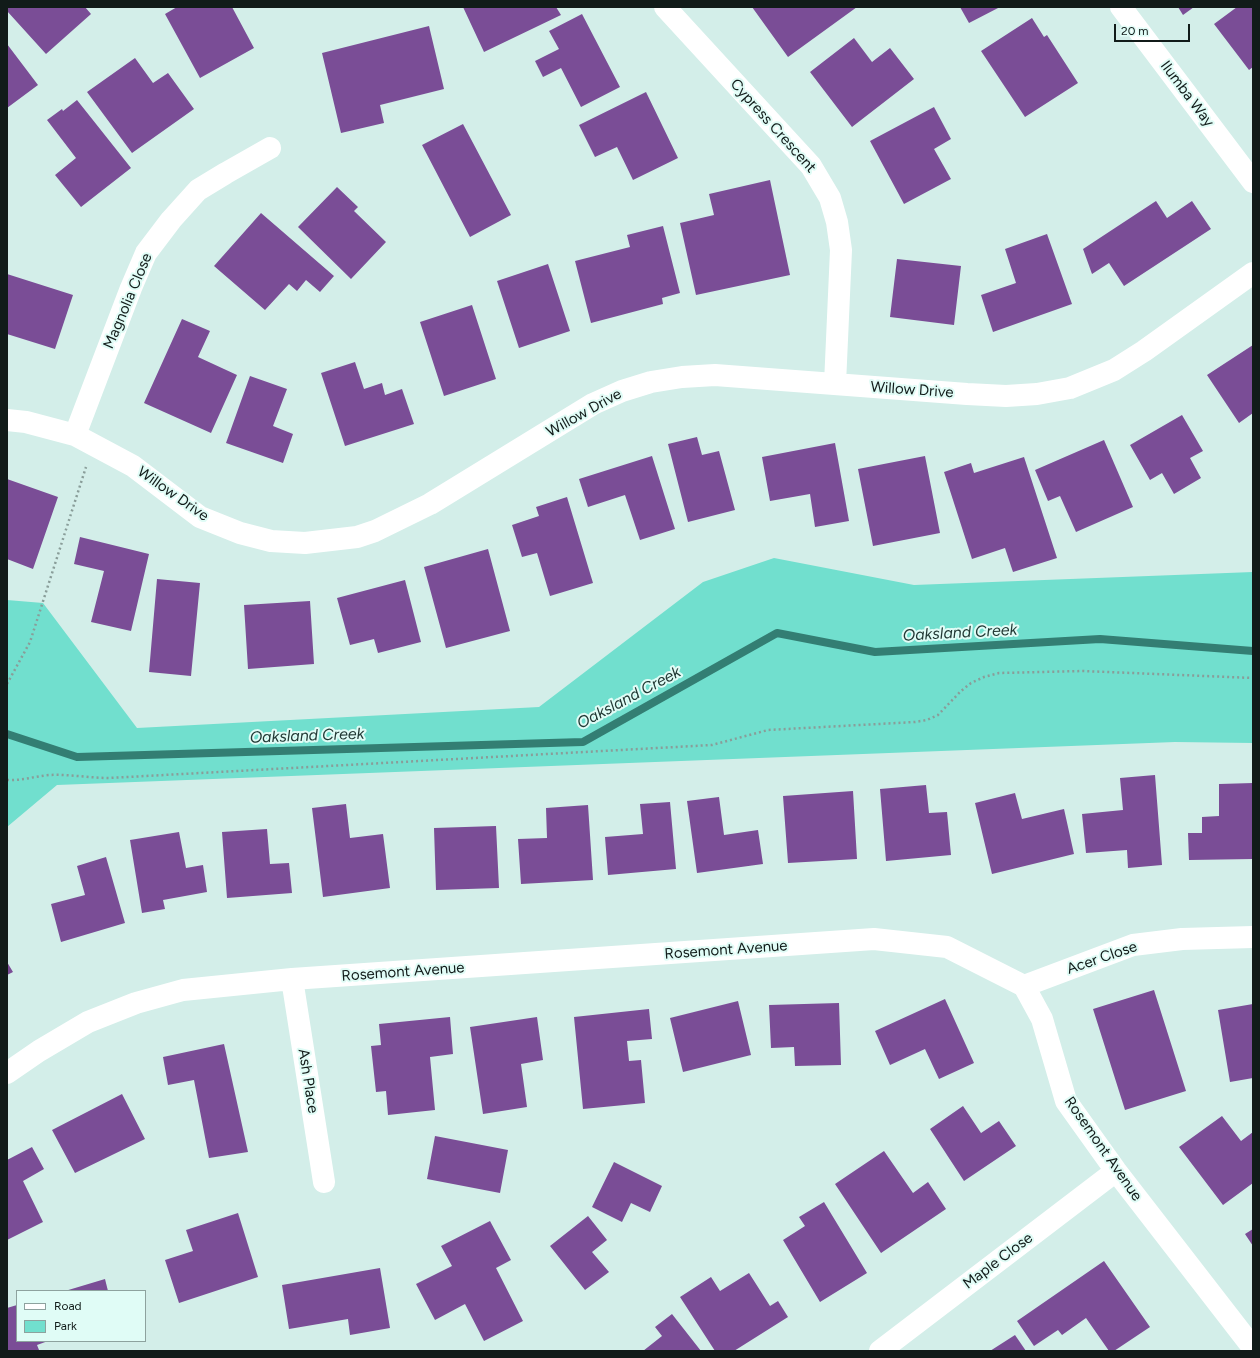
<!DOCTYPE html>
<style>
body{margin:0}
#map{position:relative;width:1260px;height:1358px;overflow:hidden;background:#d3eee9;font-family:Figtree,sans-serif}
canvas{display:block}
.frame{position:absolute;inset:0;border:8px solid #111b19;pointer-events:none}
.legend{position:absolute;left:16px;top:1290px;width:130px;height:52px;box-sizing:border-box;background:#e0fcf6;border:1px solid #8da29e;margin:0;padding:5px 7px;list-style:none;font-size:12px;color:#111b19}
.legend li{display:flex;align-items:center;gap:8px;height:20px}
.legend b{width:20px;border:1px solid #8da29e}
.scale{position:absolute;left:1114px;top:24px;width:76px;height:18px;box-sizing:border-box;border:2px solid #111b19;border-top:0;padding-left:5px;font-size:12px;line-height:14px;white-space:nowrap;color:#111b19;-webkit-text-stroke:3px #e0fcf6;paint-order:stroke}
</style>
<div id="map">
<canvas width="1260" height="1358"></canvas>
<div class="frame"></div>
<ul class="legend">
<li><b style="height:5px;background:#fff"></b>Road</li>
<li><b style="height:11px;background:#71dfce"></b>Park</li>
</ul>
<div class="scale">20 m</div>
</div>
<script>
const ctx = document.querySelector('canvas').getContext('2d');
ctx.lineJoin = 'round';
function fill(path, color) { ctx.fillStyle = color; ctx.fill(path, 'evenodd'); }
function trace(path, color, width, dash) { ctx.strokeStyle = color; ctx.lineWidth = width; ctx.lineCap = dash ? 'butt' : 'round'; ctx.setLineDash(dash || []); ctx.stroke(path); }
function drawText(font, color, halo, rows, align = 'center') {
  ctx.font = font + ' Figtree,sans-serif'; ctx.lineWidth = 4; ctx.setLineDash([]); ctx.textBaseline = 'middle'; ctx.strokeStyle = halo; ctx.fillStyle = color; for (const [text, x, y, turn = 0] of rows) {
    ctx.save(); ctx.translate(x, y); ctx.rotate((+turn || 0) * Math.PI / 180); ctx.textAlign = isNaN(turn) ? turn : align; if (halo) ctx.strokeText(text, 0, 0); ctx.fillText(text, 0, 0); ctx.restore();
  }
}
fill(new Path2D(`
 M774 558 914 585 1253 572V743L1175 742 57 785 7 827V600L43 603 137 728 539 707 703 582Z`), '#71dfce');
trace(new Path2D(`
 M7 734 77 757 583 742 777 633 875 652 1100 639 1253 651`), '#337e73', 8);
fill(new Path2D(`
 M7 7H85L91 14 46 54 7 11Z
 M177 7H232L254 48 200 78 165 14Z
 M463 7H556L561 15 484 52Z
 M752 7H857L788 57Z
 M960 7H1000L969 23Z
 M1178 7H1194L1183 15Z
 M1237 7H1253V67L1249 70 1214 24Z
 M582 14 620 87 581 107 561 68 543 77 535 61 559 49 549 31Z
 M1032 18 1044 37 1047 35 1078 83 1025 117 981 51Z
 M429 26 444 89 380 105 384 123 341 133 322 53Z
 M854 38 872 62 890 48 914 79 852 127 810 72Z
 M7 44 38 85 7 108Z
 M135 58 153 83 168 73 194 109 132 153 87 92Z
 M646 92 678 158 633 180 617 147 595 157 579 125Z
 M77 100 131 168 81 207 55 175 76 158 47 120 62 109 63 111Z
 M934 107 951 139 934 149 951 179 904 204 870 141Z
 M463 124 511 215 470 237 422 145Z
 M770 180 790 275 696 295 680 223 714 215 709 194Z
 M337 187 358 207 354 211 386 242 351 279 298 227Z
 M1156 201 1167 218 1192 201 1211 229 1124 286 1109 263 1092 274 1083 249Z
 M261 213 334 276 320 292 306 280 297 291 289 284 265 310 214 266Z
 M663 226 680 293 662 298 663 304 591 323 575 261 630 247 627 235Z
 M1047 234 1072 304 993 332 981 295 1016 283 1005 249Z
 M897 259 961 266 954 325 890 317Z
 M548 264 570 331 519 348 497 281Z
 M7 274 73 295 55 349 7 334Z
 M472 305 496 379 444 396 420 322Z
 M182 319 210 331 198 357 237 375 211 433 144 403Z
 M1253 345V413L1239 423 1207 375Z
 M355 362 364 389 382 383 385 395 402 389 414 424 345 446 321 373Z
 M250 376 287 389 273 426 293 434 283 463 226 443Z
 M1182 415 1203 451 1190 458 1201 478 1174 494 1162 473 1150 480 1130 445Z
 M697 437 702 455 719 451 735 510 688 522 668 444Z
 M1104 440 1133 507 1076 532 1060 496 1048 501 1035 470Z
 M835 443 849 521 815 527 810 494 770 501 762 457Z
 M652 456 675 529 640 540 625 495 588 507 579 479Z
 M925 456 940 533 873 546 858 469Z
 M1024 457 1057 558 1013 572 1005 548 972 559 944 472 971 463 974 473Z
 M7 479 58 497 33 569 7 559Z
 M567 497 593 583 550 596 537 553 522 557 512 525 539 516 536 507Z
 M80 537 149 554 131 631 91 622 104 571 74 564Z
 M488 549 510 631 446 648 424 567Z
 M157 579 200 583 191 676 149 672Z
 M405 580 421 642 378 653 374 639 350 645 337 598Z
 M310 601 314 664 248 669 244 605Z
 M1155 775 1162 865 1128 868 1127 850 1086 853 1082 814 1123 810 1120 778Z
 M1253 783V859L1189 860 1188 833H1202V817L1219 816V784Z
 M926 785 929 813 947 812 951 855 886 861 880 789Z
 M853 791 857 859 788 863 783 796Z
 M1015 793 1022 819 1064 809 1074 854 992 874 975 803Z
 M719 797 724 835 758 830 763 864 697 873 687 801Z
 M670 802 676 869 608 875 605 837 643 834 640 804Z
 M346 804 350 838 383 834 390 888 323 897 312 808Z
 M588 805 593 880 521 884 518 839 547 838 546 808Z
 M496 826 499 888 436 890 434 828Z
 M267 829 270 864 289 863 292 893 227 898 222 832Z
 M179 832 186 868 203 865 207 892 163 900 165 909 142 913 130 840Z
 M106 857 125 923 61 942 51 904 85 895 77 866Z
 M7 962 13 972 7 975Z
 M1154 990 1186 1091 1125 1110 1093 1009Z
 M945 999 974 1063 939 1079 925 1049 890 1065 875 1031Z
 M738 1001 751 1055 683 1072 670 1018Z
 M839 1003 841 1065 795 1066 794 1047 771 1048 769 1005Z
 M1253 1004V1078L1230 1082 1218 1010Z
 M649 1009 652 1039 627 1041 629 1061 641 1060 645 1103 583 1109 574 1017Z
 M450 1017 453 1054 430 1057 435 1110 388 1115 386 1091 376 1092 371 1046 381 1045 379 1024Z
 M537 1017 543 1060 521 1064 527 1107 483 1114 470 1027Z
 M224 1044 248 1152 209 1158 194 1080 168 1085 163 1057Z
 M122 1094 145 1139 75 1173 52 1130Z
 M963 1106 981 1133 999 1121 1016 1146 964 1181 930 1129Z
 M1222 1116 1241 1141 1253 1132V1183L1223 1205 1179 1147Z
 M435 1136 508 1150 500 1193 427 1179Z
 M32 1147 44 1169 23 1181 43 1222 7 1240V1160Z
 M884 1151 913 1193 928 1182 946 1209 881 1253 835 1184Z
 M614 1162 662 1186 650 1212 631 1203 622 1222 592 1207Z
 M824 1202 867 1273 820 1302 783 1240 805 1226 799 1217Z
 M238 1213 258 1277 179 1303 165 1260 193 1251 186 1230Z
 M588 1216 607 1240 592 1252 609 1272 585 1290 550 1246Z
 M490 1221 511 1260 496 1268 523 1321 484 1341 465 1304 435 1320 416 1284 452 1266 441 1246Z
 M1253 1229V1246L1245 1234Z
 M1104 1261 1150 1327 1114 1351H1109L1086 1318 1062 1335 1058 1330 1034 1346 1017 1321Z
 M380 1268 390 1328 350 1335 348 1319 289 1329 282 1285Z
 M749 1273 770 1306 778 1301 788 1317 734 1351H715L680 1297 711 1277 720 1291Z
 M105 1279 108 1291H65Z
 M17 1305V1341H48L37 1345 39 1350 35 1351H7V1308Z
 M672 1314 701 1351H643L662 1336 655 1327Z
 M1015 1335 1026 1351H990Z`), '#7a4d96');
trace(new Path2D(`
 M7 684 30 642 86 467
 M7 780C22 781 35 776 50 775 69 774 89 778 109 778L712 745 768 730 915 722 927 720 938 715 961 691 971 683 984 677 999 673 1083 671 1253 678`), '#899d99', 2.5, [2, 3]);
trace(new Path2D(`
 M665 7 811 166 830 198 837 222 841 250 835 384
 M7 420 26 422 75 435 133 466 200 517 240 533 271 541 305 543 357 537 375 531 430 504 593 404 622 391 651 382 682 377 715 375 967 394 1006 396 1037 394 1070 388 1114 370 1144 351 1253 273
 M75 435 131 288 146 253 171 220 198 190 226 173 270 148
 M292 979 324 1182
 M1024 986 1133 945 1182 939 1253 937
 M7 1073 39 1051 88 1022 136 1003 183 990 292 979 874 939 947 947 1024 986 1042 1019 1066 1101 1116 1171 1253 1348
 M880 1351 1116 1171`), '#fff', 22);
trace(new Path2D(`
 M1121 7 1253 182`), '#fff', 22);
drawText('15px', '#111b19', '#e0fcf6', [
 ["Ilumba Way",1187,94,53],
 ["Cypress Crescent",773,126,48],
 ["Magnolia Close",128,301,-67],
 ["Willow Drive",912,390,4],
 ["Willow Drive",584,413,-29],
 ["Willow Drive",173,494,35],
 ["Rosemont Avenue",726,950,-4],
 ["Acer Close",1102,958,-19],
 ["Rosemont Avenue",403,972,-4],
 ["Ash Place",308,1081,81],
 ["Rosemont Avenue",1103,1149,55],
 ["Maple Close",998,1261,-37]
]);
drawText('italic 16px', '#213834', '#e0fcf6', [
 ["Oaksland Creek",960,633,-3],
 ["Oaksland Creek",629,698,-28],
 ["Oaksland Creek",307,736,-2]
]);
</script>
